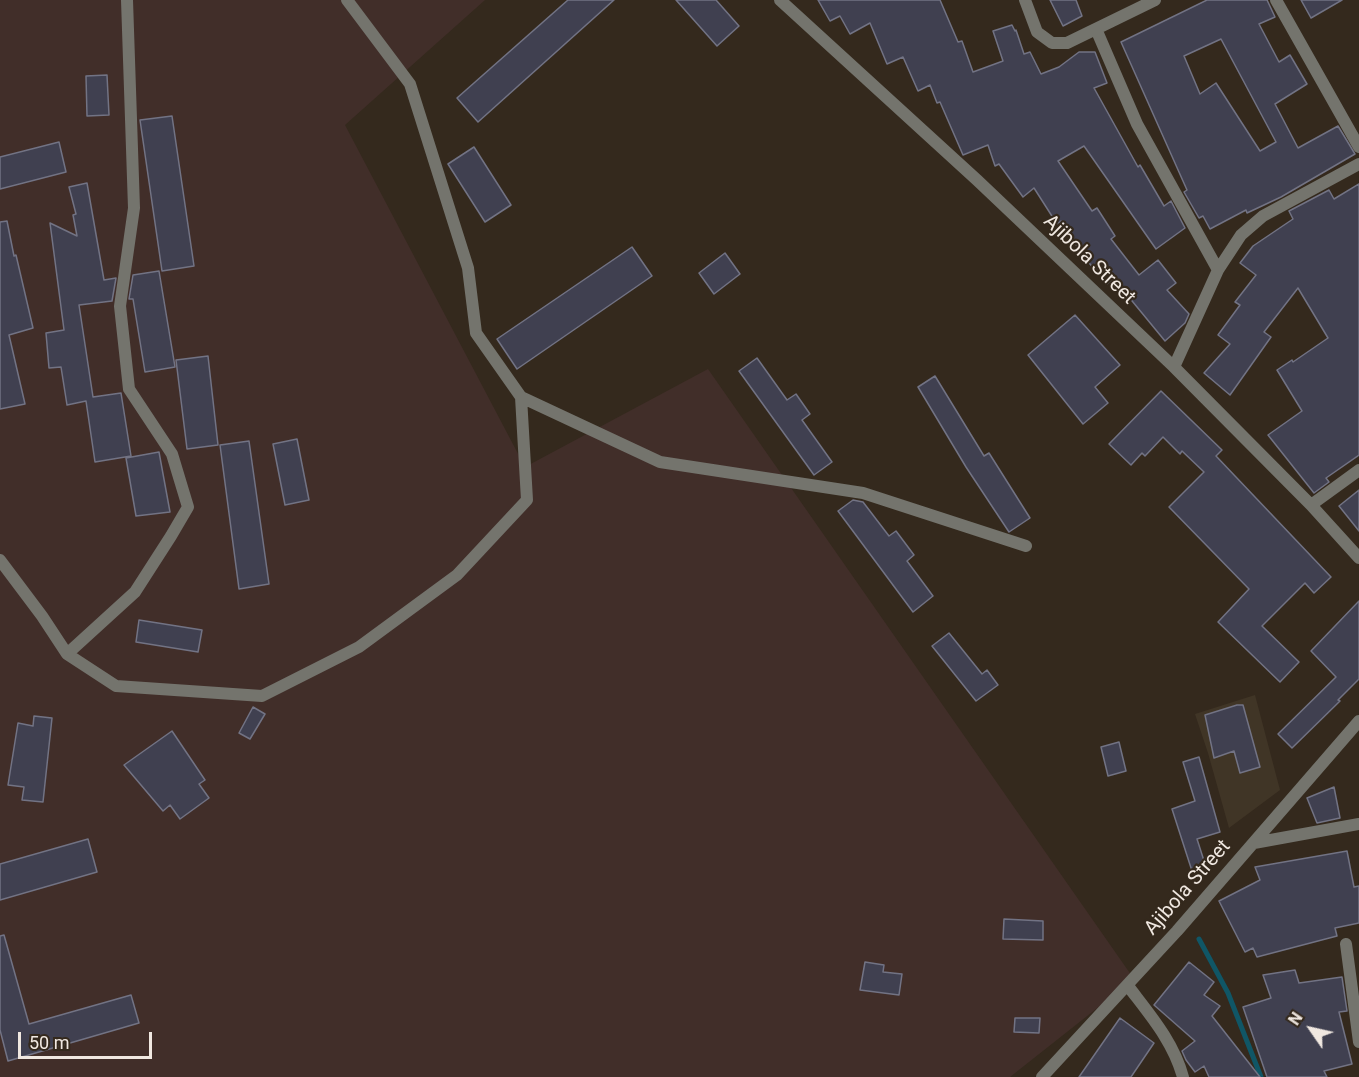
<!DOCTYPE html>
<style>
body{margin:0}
#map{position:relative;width:1359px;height:1077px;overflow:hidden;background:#34291d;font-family:Roboto,sans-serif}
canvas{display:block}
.north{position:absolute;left:1281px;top:999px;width:60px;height:60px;-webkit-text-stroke:4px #34291d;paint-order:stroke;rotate:304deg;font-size:16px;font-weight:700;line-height:24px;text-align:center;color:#f0e8e1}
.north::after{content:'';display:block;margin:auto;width:21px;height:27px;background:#f0e8e1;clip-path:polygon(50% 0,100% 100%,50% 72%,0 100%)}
.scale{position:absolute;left:18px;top:1032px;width:134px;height:27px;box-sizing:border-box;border:3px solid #f0e8e1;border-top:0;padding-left:8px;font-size:18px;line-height:21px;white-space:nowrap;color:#f0e8e1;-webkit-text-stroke:4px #34291d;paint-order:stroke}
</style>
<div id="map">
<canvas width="1359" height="1077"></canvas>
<div class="north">N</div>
<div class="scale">50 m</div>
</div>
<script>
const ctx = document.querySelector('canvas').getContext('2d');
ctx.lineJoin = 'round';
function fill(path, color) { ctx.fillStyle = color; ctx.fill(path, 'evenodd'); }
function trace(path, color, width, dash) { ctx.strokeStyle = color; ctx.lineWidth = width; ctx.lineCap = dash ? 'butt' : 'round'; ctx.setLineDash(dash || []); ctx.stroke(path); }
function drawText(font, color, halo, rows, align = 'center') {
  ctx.font = font + ' Roboto,sans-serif'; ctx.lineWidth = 4.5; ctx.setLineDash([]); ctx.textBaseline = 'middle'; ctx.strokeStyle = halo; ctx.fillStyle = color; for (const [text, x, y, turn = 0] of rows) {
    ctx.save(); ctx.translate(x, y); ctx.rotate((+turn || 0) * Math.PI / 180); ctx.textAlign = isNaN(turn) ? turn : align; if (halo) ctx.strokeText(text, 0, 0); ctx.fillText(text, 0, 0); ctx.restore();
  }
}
fill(new Path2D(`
 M0 0H485L345 125 525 467 708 369 1134 979 1010 1077H0Z`), '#412e29');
fill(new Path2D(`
 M1255 695 1280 790 1229 828 1208 753 1195 714Z`), '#403526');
trace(new Path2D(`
 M1199 939 1228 993 1261 1077`), '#105666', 5);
const building = new Path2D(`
 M568 0H614L478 122 457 98Z
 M676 0H716L739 26 717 46Z
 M818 0H940L958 42 962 41 973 72 1003 61 993 31 1012 25 1015 31 1016 30 1024 54 1030 52 1041 74 1059 67 1079 52H1095L1107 83 1094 88 1138 167 1140 165 1164 206 1171 201 1185 228 1156 249 1084 146 1058 161 1092 211 1097 208 1115 236 1111 239 1139 275 1158 260 1176 283 1167 290 1189 314 1185 323 1165 341 1114 279 1107 284 1084 257 1061 221 1057 224 1034 188 1023 197 999 164 995 166 988 145 963 155 940 102 937 103 930 85 918 91 903 57 887 64 870 23 850 34 840 16 830 21Z
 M1050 0H1076L1082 16 1063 26Z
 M1207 0H1267L1275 17 1259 24 1279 62 1290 55 1307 84 1275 104 1298 148 1338 126 1355 154 1281 197 1247 213 1246 210 1210 229 1203 216 1199 218 1184 192 1187 190 1121 42ZM1221 39 1276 142 1260 151 1216 83 1200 94 1184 56Z
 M1301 0H1342L1311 18Z
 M107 75 109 115 87 116 86 76Z
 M172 116 194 266 162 271 140 120Z
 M59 142 66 172 0 189V157Z
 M474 147 511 205 485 222 448 164Z
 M87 183 104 280 116 278 112 301 79 305 93 397 121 393 131 456 95 462 86 401 67 405 61 367 49 368 46 333 64 330 50 223 77 236 73 215 76 214 69 187Z
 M1359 184V455L1326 478 1329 482 1314 493 1268 435 1302 411 1277 370 1292 360 1293 362 1328 338 1298 288 1264 332 1271 337 1230 395 1204 373 1230 344 1218 335 1240 305 1235 302 1256 275 1240 263 1253 246 1293 219 1289 211 1329 190 1334 199Z
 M7 221 14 256 16 255 33 328 9 335 25 404 0 409V222Z
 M632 247 652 276 517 369 497 339Z
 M725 253 740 274 714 294 699 273Z
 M159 271 175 367 145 372 133 299H129L133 275Z
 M1075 315 1120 365 1095 387 1108 403 1083 424 1028 355Z
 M208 356 218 445 187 449 176 360Z
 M757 358 787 400 796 394 810 414 802 420 832 462 814 475 739 371Z
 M935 376 984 456 989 453 1030 518 1009 532 966 467 918 387Z
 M1161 391 1222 450 1216 456 1331 577 1314 593 1305 583 1262 626 1299 662 1280 682 1218 622 1249 589 1169 507 1204 472 1182 451 1180 454 1163 437 1145 456 1142 453 1131 465 1109 444Z
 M297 439 309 500 285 505 273 444Z
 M249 441 269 584 239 589 220 445Z
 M159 452 170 512 136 516 126 458Z
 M1359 490V531L1339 506Z
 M853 500 863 502 889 536 896 531 914 555 907 561 933 596 913 612 838 511Z
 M1359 601V679L1338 700 1340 701 1292 748 1278 734 1336 677 1311 651Z
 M139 620 202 630 198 652 136 642Z
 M949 633 982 674 987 670 998 685 976 701 932 646Z
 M1237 705H1243L1260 767 1240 773 1234 751 1214 758 1205 715Z
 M253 707 265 714 250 739 239 733Z
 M34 716 52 718 43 802 22 800 24 787 8 785 18 723 33 726Z
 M172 731 205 780 199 784 209 798 180 819 170 805 163 811 124 765Z
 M1119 742 1126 771 1108 776 1101 747Z
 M1199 757 1220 832 1197 839 1206 867 1192 871 1172 809 1195 801 1183 762Z
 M1334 787 1340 818 1317 823 1307 798Z
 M88 839 97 872 0 900V864Z
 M1347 851 1354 887 1359 886V923L1335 928 1337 936 1257 957 1253 948 1245 952 1219 901 1260 880 1255 867Z
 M1004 919 1043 921V940L1003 939Z
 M4 935 29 1024 131 995 139 1023 8 1061 0 1030V936Z
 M865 962 884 965 883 972 902 974 899 995 860 990Z
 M1189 962 1214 982 1204 995 1220 1006 1212 1016 1260 1077H1209L1204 1066 1195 1072 1186 1060 1182 1051 1195 1041 1154 1005Z
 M1295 970 1299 983 1342 977 1347 1011 1339 1012 1352 1064 1324 1071 1327 1077H1267L1243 1007 1271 998 1263 975Z
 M1015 1018H1040L1039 1033 1014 1032Z
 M1120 1018 1154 1043 1131 1077H1079Z`);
fill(building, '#404050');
trace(building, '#727384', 1.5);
trace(new Path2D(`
 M347 0 410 84 468 268 476 333 521 397 660 462 863 493 1026 546
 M780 0 977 180 1174 367 1311 505 1359 558
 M1025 0 1037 32 1052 43H1067L1155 0
 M1276 0 1359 147
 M1096 29 1137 124 1218 270
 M1174 367 1218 270 1241 235 1263 216 1359 164
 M1311 505 1359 470
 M0 560 42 616 67 654 135 592 171 536 188 507 172 454 129 389 120 306 134 208 127 0
 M67 654 116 686 262 696 359 647 457 575 527 500 521 397
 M1254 843 1359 824
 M1346 944 1359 1042
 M1128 986C1150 1015 1173 1041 1183 1077
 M1042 1077 1177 931 1359 721`), '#74746d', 12);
drawText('20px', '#f0e8e1', '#34291d', [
 ["Ajibola Street",1089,260,44],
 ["Ajibola Street",1188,888,-49]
]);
</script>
